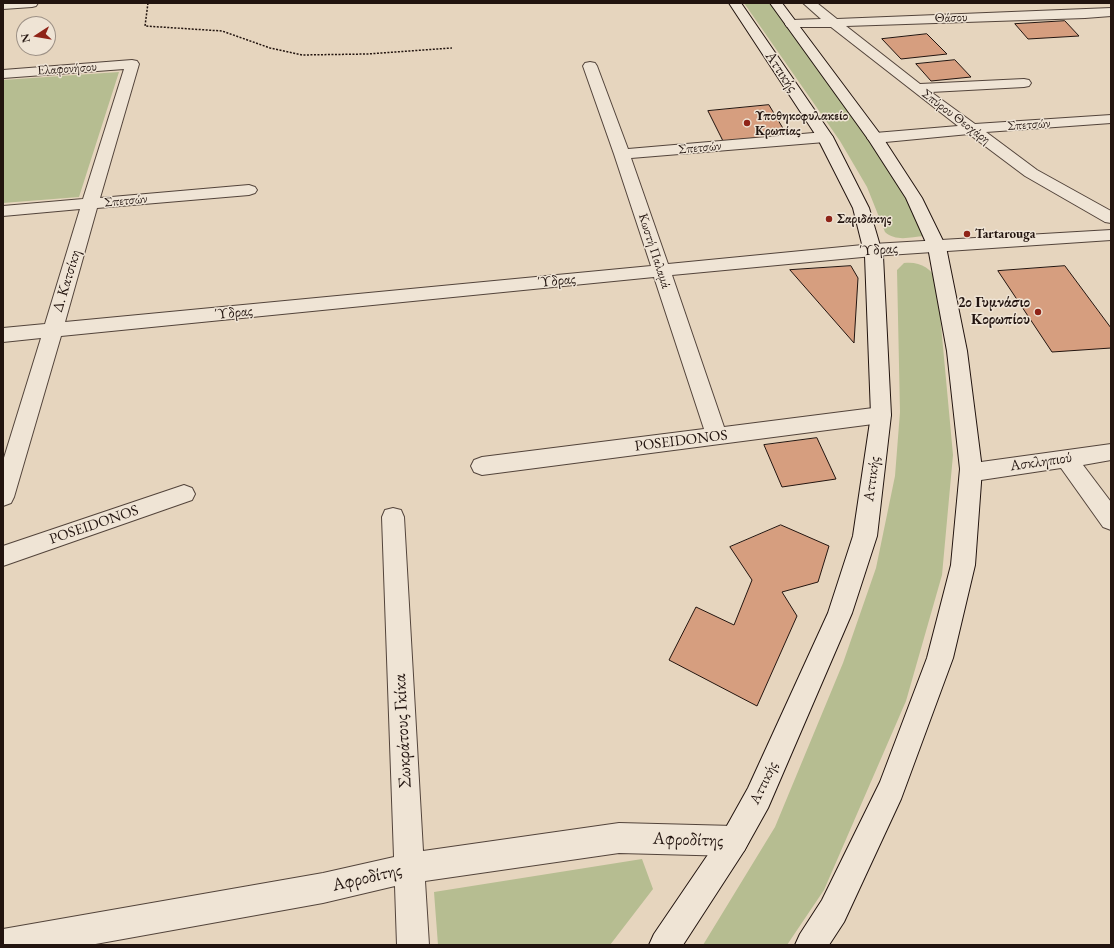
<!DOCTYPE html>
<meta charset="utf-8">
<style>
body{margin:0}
#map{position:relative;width:1114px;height:948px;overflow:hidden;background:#e6d5be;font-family:"EB Garamond",serif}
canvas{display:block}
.frame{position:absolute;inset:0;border:4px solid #22140f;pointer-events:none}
.north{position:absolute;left:16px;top:16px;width:40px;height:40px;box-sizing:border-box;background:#efe4d5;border:1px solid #9d9186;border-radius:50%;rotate:258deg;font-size:11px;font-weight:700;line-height:16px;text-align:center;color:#22140f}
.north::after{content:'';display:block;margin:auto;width:14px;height:18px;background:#8f2418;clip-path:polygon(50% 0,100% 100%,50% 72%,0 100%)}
</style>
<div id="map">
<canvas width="1114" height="948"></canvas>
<div class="frame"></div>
<div class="north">N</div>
</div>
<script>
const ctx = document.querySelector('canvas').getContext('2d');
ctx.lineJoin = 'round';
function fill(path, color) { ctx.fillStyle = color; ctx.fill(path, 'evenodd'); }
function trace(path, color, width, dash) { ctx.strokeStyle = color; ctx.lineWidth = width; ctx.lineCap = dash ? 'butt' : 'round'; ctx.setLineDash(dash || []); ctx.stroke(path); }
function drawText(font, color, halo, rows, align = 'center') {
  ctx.font = font + ' "EB Garamond",serif'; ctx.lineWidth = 3; ctx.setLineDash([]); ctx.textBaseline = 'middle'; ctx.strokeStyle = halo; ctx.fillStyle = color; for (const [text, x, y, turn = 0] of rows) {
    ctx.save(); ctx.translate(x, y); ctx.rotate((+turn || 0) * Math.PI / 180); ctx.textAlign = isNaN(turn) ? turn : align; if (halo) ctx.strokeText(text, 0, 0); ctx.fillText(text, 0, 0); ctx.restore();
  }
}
fill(new Path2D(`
 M744 3H770L869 139 905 192 924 236C911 237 896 242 885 232L867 187 840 141Z
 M119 72 79 197 3 203V80Z
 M904 263C918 261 932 267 937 282L953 455 942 575 906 701 824 890 787 945H703L775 827 843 663 876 568 895 476 900 412 897 270Z
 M642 859 653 889 610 945H438L434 892Z`), '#b6bd91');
const building = new Path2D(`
 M1065 21 1079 36 1028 39 1015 24Z
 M927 34 947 54 901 59 882 39Z
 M955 60 971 77 931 81 916 64Z
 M769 105 787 135 723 141 708 111Z
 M851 266 858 278 854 343 790 270Z
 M1065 266 1111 328V348L1052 352 998 271Z
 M817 438 836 479 782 487 764 445Z
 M781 525 829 546 818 582 782 592 797 616 757 706 669 660 696 607 734 625 752 580 730 547Z`);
fill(building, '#d69e7f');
trace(building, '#22140f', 1);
const minor = new Path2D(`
 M3 3H38L36 6 32 7 3 9Z
 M803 3H817L837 19 1111 8V16L1085 18 846 26 920 84 1024 79 1029 80 1031 83 1029 86 1024 87 931 92 975 124 1111 115V123L986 132 1037 170 1111 211V223L1105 222 1025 176 969 134 875 143 870 141 867 138 870 135 875 133 958 126 831 27H787L785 24 787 21 792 20 821 19Z
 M132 60 137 61 139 64 100 198 249 185 255 187 257 190 255 193 249 195 97 208 65 322 651 266 614 154 583 66 585 63 590 62 595 63 597 66 628 149 825 132 830 134 833 137 830 140 825 142 631 158 668 264 873 244 1111 230V240L873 256 672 275 724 427 881 407 888 409 891 415 888 421 881 423 482 475 474 472 471 466 474 460 482 457 704 429 654 277 61 336 14 497 11 503 3 506V461L41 338 3 342V328L45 324 80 209 3 216V206L83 199 124 69 3 78V70Z
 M1111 444V460L1083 465 1111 502V530L1103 527 1061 468 981 480 963 475 960 469 963 463 971 460 981 462Z
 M184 485 192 488 195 494 192 500 3 566V546Z
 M393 508 401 510 404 517 423 851 619 823 734 826 744 831 749 841 744 851 734 856 619 853 425 881 429 945H397L395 886 323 903 90 945H3V929L323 873 394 857 382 517 385 510Z`);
const secondary = new Path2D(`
 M729 3H741L833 137 869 208 883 256 891 415 877 536 852 613 768 808 744 851 683 945H649L654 934 724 831 748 788 828 613 853 536 871 415 865 256 853 208 817 137Z
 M770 3H782L883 138 922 198 946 247 967 351 982 469 975 565 953 658 901 799 844 922 829 945H795L800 934 822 900 880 782 927 658 951 565 960 469 947 351 928 247 906 198 868 139Z`);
trace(minor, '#53443b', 2);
trace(secondary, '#22140f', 2);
trace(new Path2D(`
 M148 3 145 26 222 31 270 48 302 55 367 54 452 48`), '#22140f', 1.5, [2, 1.5]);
fill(minor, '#efe4d5');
fill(secondary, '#efe4d5');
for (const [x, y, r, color] of [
 [747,123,4,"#8f2418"],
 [829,219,4,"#8f2418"],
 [967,234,4,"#8f2418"],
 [1038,312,4,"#8f2418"]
]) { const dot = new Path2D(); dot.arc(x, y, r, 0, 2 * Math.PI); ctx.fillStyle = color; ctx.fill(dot); trace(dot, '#efe4d5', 1.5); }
drawText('13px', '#22140f', '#efe4d5', [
 ["Θάσου",951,18,-2],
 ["Ελαφονήσου",67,69,-4],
 ["Σπύρου Θεοχάρη",956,117,37],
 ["Σπετσών",1029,125,-4],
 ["Σπετσών",700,148,-5],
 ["Σπετσών",126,201,-5],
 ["Κωστή Παλαμά",654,251,72]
]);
drawText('bold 13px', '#22140f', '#efe4d5', [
 ["Υποθηκοφυλακείο",755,116],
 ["Κρωπίας",755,131],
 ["Σαριδάκης",837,219],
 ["Tartarouga",975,234]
], 'left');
drawText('15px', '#22140f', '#efe4d5', [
 ["Αττικής",781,72,56],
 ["Ύδρας",879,250,-4],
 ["Δ. Κατσίκη",67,281,-73],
 ["Ύδρας",557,281,-6],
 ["Ύδρας",234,313,-6],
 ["POSEIDONOS",681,441,-7],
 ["Ασκληπιού",1041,462,-8],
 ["Αττικής",872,479,-82],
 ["POSEIDONOS",94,525,-19],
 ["Αττικής",764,783,-64]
]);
drawText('bold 15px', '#22140f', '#efe4d5', [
 ["2ο Γυμνάσιο",1030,303],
 ["Κορωπίου",1030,320]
], 'right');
drawText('18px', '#22140f', '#efe4d5', [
 ["Σωκράτους Γκίκα",403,731,-93],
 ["Αφροδίτης",688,840,2],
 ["Αφροδίτης",367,878,-13]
]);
</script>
